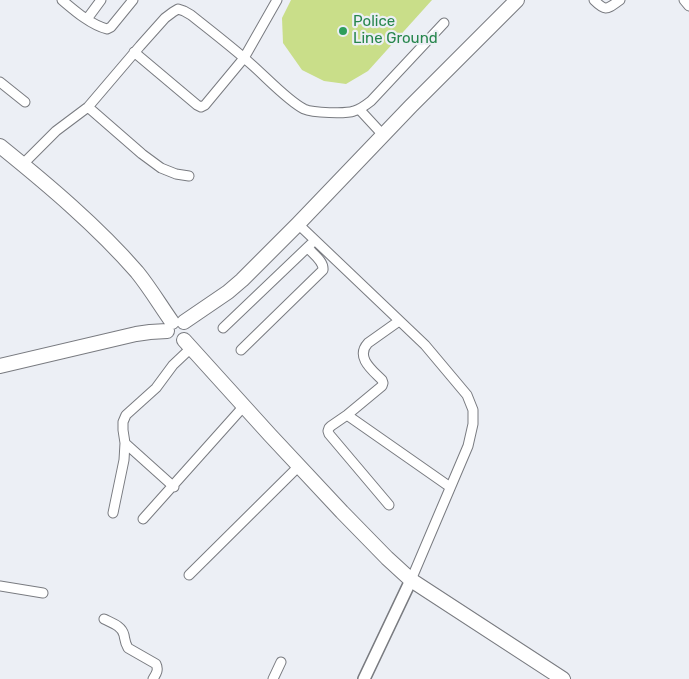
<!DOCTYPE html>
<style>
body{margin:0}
canvas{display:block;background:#eceff5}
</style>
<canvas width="689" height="679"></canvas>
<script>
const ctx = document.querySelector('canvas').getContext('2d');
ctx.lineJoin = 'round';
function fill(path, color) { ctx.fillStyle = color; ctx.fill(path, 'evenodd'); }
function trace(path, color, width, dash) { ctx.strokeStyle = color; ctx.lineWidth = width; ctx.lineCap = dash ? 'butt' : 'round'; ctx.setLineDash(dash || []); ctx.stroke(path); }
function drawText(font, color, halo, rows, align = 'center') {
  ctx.font = font + ' Rubik,sans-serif'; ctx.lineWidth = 4.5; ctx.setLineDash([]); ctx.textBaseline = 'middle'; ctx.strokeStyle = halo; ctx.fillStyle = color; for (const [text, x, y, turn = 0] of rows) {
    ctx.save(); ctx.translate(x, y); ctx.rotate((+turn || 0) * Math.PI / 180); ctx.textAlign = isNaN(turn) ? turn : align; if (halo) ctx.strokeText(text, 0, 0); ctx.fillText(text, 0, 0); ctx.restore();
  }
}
fill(new Path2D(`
 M291 0H432L368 71 346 84 324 81 302 70 283 43 282 18Z`), '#c9de89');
const minor = new Path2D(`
 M62 0C75 11 91 25 107 29L111 27 133 0
 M594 0C606 12 607 9 620 0
 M684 0 689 6
 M87 19 101 0
 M134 52 197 105 201 107 205 105 244 58 277 0
 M0 82 25 102
 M88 107 142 154 161 168 176 174 189 176
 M359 109 383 135
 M23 164 56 131 88 107 140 46 165 18 173 12 178 9 184 11 191 15C211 31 232 47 251 64 266 77 288 101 304 109 313 113 346 114 354 111 361 109 366 105 371 101L444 23
 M298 224 425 345 467 395 473 410V424L468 446 411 580
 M223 328 311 244
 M241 350 323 270C324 261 313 254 308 248
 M347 415 450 487
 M125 443 174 487
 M389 505 329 434 328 431 329 428 331 426 347 415 382 386 383 383 382 380C372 370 355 357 368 343L399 321
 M113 513 124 460 125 443 123 430V422L126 415 156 388 173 365 191 348
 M143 519 244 406
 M189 575 299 466
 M0 586 43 593
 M104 619C112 623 122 626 124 635 125 640 125 643 128 648L156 664C159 670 156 674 153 679
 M273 679 281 662`);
const tertiary = new Path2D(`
 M364 679 411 580`);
const primary = new Path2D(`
 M0 146C47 184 97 226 137 272 150 288 160 305 172 322
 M184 322 228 292 242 280 298 224 411 106 517 0
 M184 340 270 435 342 512 387 558 411 580 563 679
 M0 366 136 334 150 332 167 331`);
trace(minor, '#797b80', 11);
trace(tertiary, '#797b80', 14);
trace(primary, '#797b80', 16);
trace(minor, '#fff', 9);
trace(tertiary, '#fff', 11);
trace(primary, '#fff', 14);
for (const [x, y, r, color] of [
 [343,31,5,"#2e9e5b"]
]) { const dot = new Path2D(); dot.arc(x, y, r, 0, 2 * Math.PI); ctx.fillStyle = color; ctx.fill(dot); trace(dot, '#eceff5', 2); }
drawText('15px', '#27864d', '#eceff5', [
 ["Police",353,22],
 ["Line Ground",353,39]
], 'left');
</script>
